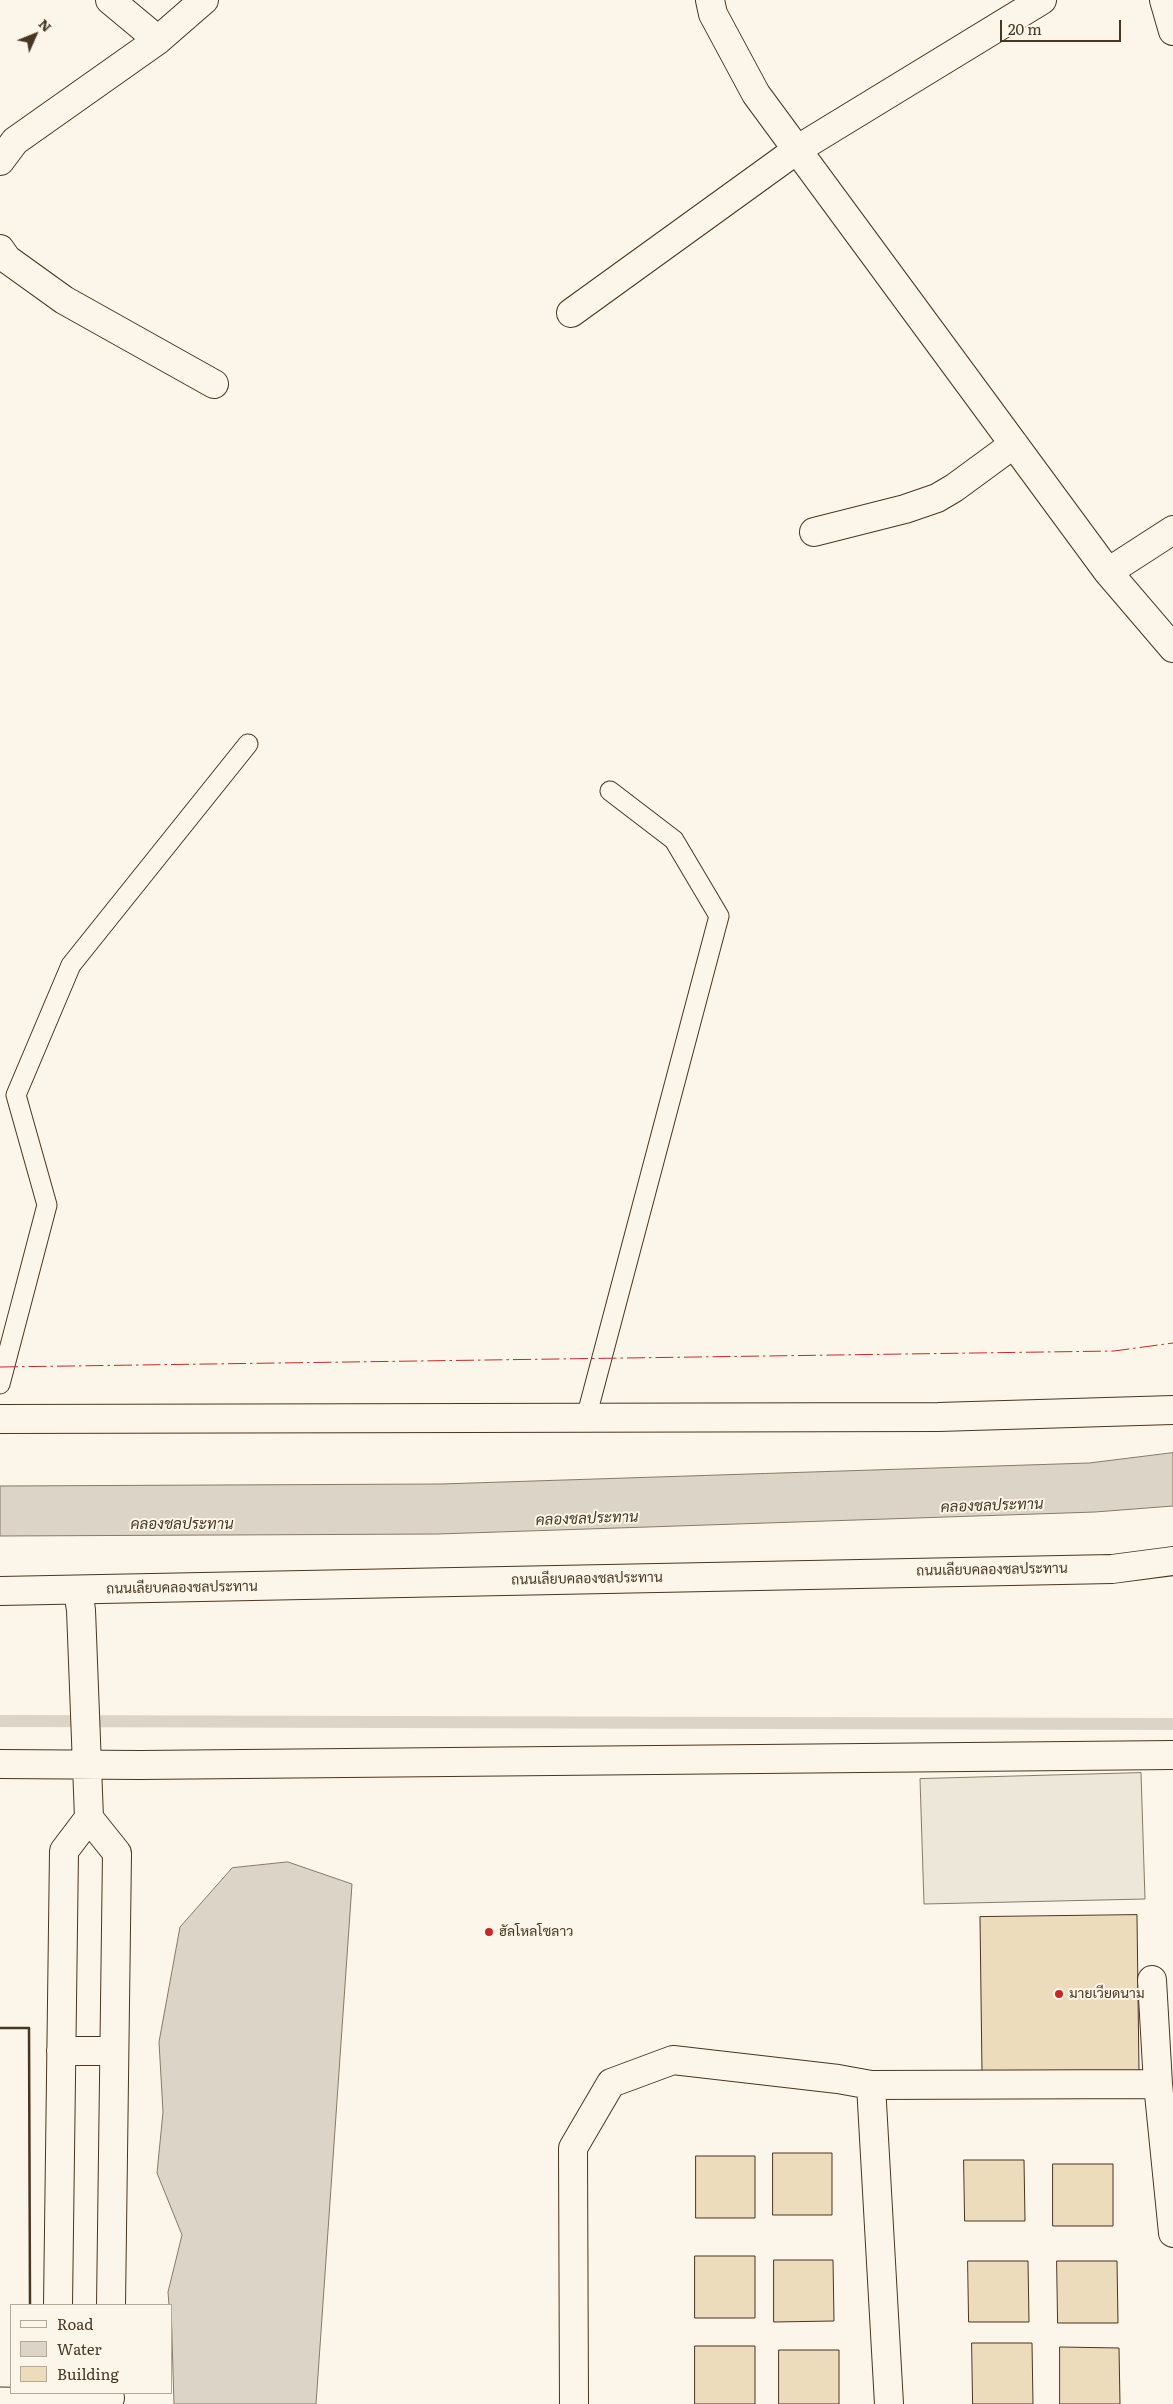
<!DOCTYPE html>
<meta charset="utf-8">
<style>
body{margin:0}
#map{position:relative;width:1173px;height:2404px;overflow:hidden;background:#fbf6e9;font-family:Literata,serif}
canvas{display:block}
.legend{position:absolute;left:10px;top:2304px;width:162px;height:90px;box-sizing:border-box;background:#fbf6e9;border:1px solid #b4a999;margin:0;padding:6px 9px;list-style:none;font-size:15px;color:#4a3520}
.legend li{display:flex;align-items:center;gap:10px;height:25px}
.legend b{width:25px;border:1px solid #b4a999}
.north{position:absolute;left:10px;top:10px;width:50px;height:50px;-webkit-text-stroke:4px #fbf6e9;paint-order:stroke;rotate:46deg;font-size:14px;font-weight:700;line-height:20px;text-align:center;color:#4a3520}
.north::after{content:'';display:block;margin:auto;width:18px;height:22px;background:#4a3520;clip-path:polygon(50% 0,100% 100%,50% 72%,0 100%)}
.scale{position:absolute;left:1000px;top:20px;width:121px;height:22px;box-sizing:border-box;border:2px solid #4a3520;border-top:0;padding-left:6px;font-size:15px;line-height:18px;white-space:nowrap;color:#4a3520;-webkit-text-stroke:4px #fbf6e9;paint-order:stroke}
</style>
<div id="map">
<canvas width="1173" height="2404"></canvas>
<ul class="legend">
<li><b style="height:6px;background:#fbf6e9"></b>Road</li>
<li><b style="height:14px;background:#dcd4c6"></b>Water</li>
<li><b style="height:14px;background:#ecdcbc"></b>Building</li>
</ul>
<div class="north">N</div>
<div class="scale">20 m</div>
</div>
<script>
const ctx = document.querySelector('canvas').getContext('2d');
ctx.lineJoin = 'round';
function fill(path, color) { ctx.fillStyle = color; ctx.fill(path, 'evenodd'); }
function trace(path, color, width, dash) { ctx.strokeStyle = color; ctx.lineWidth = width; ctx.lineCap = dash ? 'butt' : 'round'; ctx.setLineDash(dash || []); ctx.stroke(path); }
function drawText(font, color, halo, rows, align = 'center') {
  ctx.font = font + ' Literata,Sarabun,serif'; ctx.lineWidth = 4; ctx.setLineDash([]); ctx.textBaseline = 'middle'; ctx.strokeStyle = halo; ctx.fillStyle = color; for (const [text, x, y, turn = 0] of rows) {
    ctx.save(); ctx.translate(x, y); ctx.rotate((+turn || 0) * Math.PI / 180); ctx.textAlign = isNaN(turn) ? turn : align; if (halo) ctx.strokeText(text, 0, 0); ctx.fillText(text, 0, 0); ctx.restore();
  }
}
const parking = new Path2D(`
 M1141 1773 1145 1899 924 1904 920 1779Z`);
fill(parking, '#ede7d9');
trace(parking, '#887966', 1);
const water = new Path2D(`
 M1173 1453V1506L1095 1512 438 1534 0 1536V1486L441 1484 1089 1463Z
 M288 1862 352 1884 316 2404H174L171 2305H169L168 2292 182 2235 157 2173 163 2112 159 2042 180 1927 232 1868Z`);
fill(water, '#dcd4c6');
trace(water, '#887966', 1);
trace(new Path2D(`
 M0 1721 1173 1724`), '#dcd4c6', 12);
const building = new Path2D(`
 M1137 1915 1139 2072 982 2073 980 1917Z
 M773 2153H832V2215H773Z
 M696 2156H755V2218H696Z
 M964 2160H1024L1025 2221H965Z
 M1053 2164H1113V2226H1053Z
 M695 2256H755V2318H695Z
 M774 2260H833L834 2321 774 2322Z
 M968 2261H1028L1029 2322H969Z
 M1057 2261H1117L1118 2323H1058Z
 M972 2343H1032L1033 2404H973Z
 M695 2346H755V2404H695Z
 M1060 2347 1119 2348 1120 2404H1060Z
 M779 2350H839V2404H779Z`);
fill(building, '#ecdcbc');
trace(building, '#4a3520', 1);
const lane = new Path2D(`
 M0 1384 47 1205 16 1095 71 965 248 744
 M586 1418 719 916 674 840 610 791
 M0 2397 57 2398`);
const street = new Path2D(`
 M110 0 158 40
 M710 0 713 14 756 94 1108 572 1173 648
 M1164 0 1173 31
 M0 161 15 141 158 40 204 0
 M0 249 7 259 64 300 214 384
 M571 313 798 149 1042 0
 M814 532 905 509 937 498 954 488 1014 444
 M1108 572 1173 530
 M78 1591 81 1610 89 1818 117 1853 111 2305
 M0 1764 140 1765 1173 1755
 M1152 1980 1158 2084 1173 2233
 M61 2051H114
 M871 2085 889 2404
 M58 2305 64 1851 89 1818
 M57 2398H110
 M574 2404 573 2148 611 2083 673 2060 838 2079 871 2085 1158 2084`);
const primary = new Path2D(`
 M0 1419 938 1417 1173 1410
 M0 1591 1112 1569 1173 1561`);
trace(lane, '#4a3520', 21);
trace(street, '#4a3520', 30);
trace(primary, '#4a3520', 30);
trace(lane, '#fbf6e9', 19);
trace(street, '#fbf6e9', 28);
trace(primary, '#fbf6e9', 28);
trace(new Path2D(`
 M0 2028H29L30 2305`), '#4a3520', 2.5);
trace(new Path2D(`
 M0 1367 1114 1351 1173 1343`), '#c62828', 1, [18, 4, 2.5, 4]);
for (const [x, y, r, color] of [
 [489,1932,5,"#c62828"],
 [1059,1994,5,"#c62828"]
]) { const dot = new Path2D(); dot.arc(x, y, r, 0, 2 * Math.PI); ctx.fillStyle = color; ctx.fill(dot); trace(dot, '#fbf6e9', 2); }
drawText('14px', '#4a3520', '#fbf6e9', [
 ["ถนนเลียบคลองชลประทาน",992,1570,-1],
 ["ถนนเลียบคลองชลประทาน",587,1579,-1],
 ["ถนนเลียบคลองชลประทาน",182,1588,-1]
]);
drawText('14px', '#4a3520', '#fbf6e9', [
 ["ฮัลโหลโซลาว",499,1932],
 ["มายเวียดนาม",1069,1994]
], 'left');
drawText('italic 15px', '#4a3520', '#fbf6e9', [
 ["คลองชลประทาน",992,1506,-2],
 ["คลองชลประทาน",587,1519,-2],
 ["คลองชลประทาน",182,1525]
]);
</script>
